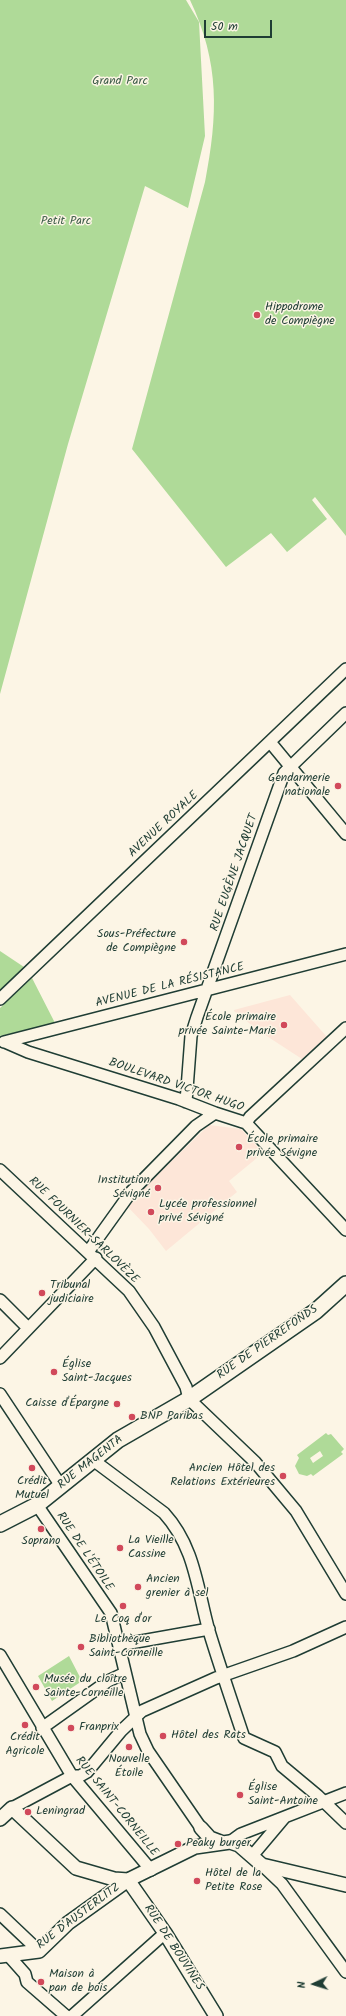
<!DOCTYPE html>
<meta charset="utf-8">
<style>
body{margin:0}
#map{position:relative;width:346px;height:2016px;overflow:hidden;background:#fcf5e5;font-family:Kalam,sans-serif}
canvas{display:block}
.north{position:absolute;left:294px;top:1964px;width:40px;height:40px;-webkit-text-stroke:3px #fcf5e5;paint-order:stroke;rotate:266deg;font-size:11px;font-weight:700;line-height:16px;text-align:center;color:#1f3d34}
.north::after{content:'';display:block;margin:auto;width:14px;height:18px;background:#1f3d34;clip-path:polygon(50% 0,100% 100%,50% 72%,0 100%)}
.scale{position:absolute;left:204px;top:20px;width:68px;height:18px;box-sizing:border-box;border:2px solid #1f3d34;border-top:0;padding-left:5px;font-size:12px;line-height:14px;white-space:nowrap;color:#1f3d34;-webkit-text-stroke:3px #fcf5e5;paint-order:stroke}
</style>
<div id="map">
<canvas width="346" height="2016"></canvas>
<div class="north">N</div>
<div class="scale">50 m</div>
</div>
<script>
const ctx = document.querySelector('canvas').getContext('2d');
ctx.lineJoin = 'round';
function fill(path, color) { ctx.fillStyle = color; ctx.fill(path, 'evenodd'); }
function trace(path, color, width, dash) { ctx.strokeStyle = color; ctx.lineWidth = width; ctx.lineCap = dash ? 'butt' : 'round'; ctx.setLineDash(dash || []); ctx.stroke(path); }
function drawText(font, color, halo, rows, align = 'center') {
  ctx.font = font + ' Kalam,sans-serif'; ctx.lineWidth = 3; ctx.setLineDash([]); ctx.textBaseline = 'middle'; ctx.strokeStyle = halo; ctx.fillStyle = color; for (const [text, x, y, turn = 0] of rows) {
    ctx.save(); ctx.translate(x, y); ctx.rotate((+turn || 0) * Math.PI / 180); ctx.textAlign = isNaN(turn) ? turn : align; if (halo) ctx.strokeText(text, 0, 0); ctx.fillText(text, 0, 0); ctx.restore();
  }
}
fill(new Path2D(`
 M290 995 327 1037 302 1059 259 1031 234 1011V1010Z
 M209 1125 241 1129 263 1153 229 1181 237 1192 166 1251 149 1229 126 1205Z`), '#fde6d8');
fill(new Path2D(`
 M0 0H186L199 22 205 136 188 208 145 186 68 444 0 694Z
 M190 0H346V536L315 497 312 500 327 519 287 552 271 533 226 567 132 449 205 182C218 115 220 63 190 0Z
 M0 951 24 967 0 990Z
 M32 978 55 1023 0 1036V1008Z
 M326 1433 328 1435 331 1434 344 1449 341 1452 343 1454 313 1476 311 1474 307 1476 299 1474 295 1466 299 1458 297 1455ZM320 1451 323 1456 313 1463 310 1458Z
 M69 1656 82 1681 52 1701 38 1676Z`), '#afda98');
const minor = new Path2D(`
 M270 742 346 834
 M0 999 346 669
 M4 1042 346 954
 M5 1042 28 1052 179 1099 215 1113 246 1123 346 1230
 M186 1102 191 1036 197 1017 284 773 346 713
 M246 1123 250 1117 346 1028
 M0 1170 129 1291 154 1327 186 1387 189 1399 255 1462 296 1511 346 1594
 M88 1252 131 1192 196 1126 215 1113
 M0 1300 28 1328
 M0 1358 96 1258
 M0 1394 61 1486
 M93 1460 164 1513C195 1547 197 1588 209 1631 220 1667 232 1702 244 1738L275 1752 282 1766 318 1796 346 1823
 M37 1505 111 1613 140 1734 148 1751 201 1828
 M119 1645 209 1629
 M0 1655 72 1776 151 1870
 M42 1728 108 1681 125 1673
 M12 1808 72 1776H80L87 1772 121 1731 142 1711 216 1678 293 1651 346 1627
 M230 1842 241 1834 346 1793
 M252 1856 284 1818
 M262 1865 282 1884 346 1972
 M0 1914 39 1951
 M9 1956 25 1974 27 1982 66 2016
 M72 2016 165 1933`);
const tertiary = new Path2D(`
 M0 1819 12 1808 76 1868 114 1879 128 1880
 M201 1828 210 1838 223 1843
 M128 1880 165 1933 216 2016
 M0 1956 39 1951 68 1923 128 1880 195 1847 230 1842 239 1845 262 1865 346 1885`);
const secondary = new Path2D(`
 M0 1524 37 1505 118 1440 189 1399 316 1311 346 1284`);
trace(minor, '#1f3d34', 14);
trace(tertiary, '#1f3d34', 16);
trace(secondary, '#1f3d34', 18);
trace(minor, '#fcf5e5', 11);
trace(tertiary, '#fcf5e5', 13);
trace(secondary, '#fcf5e5', 15);
for (const [x, y, r, color] of [
 [257,315,4,"#d1495b"],
 [338,786,4,"#d1495b"],
 [184,942,4,"#d1495b"],
 [284,1025,4,"#d1495b"],
 [239,1147,4,"#d1495b"],
 [158,1188,4,"#d1495b"],
 [151,1212,4,"#d1495b"],
 [42,1293,4,"#d1495b"],
 [54,1372,4,"#d1495b"],
 [117,1404,4,"#d1495b"],
 [132,1417,4,"#d1495b"],
 [32,1468,4,"#d1495b"],
 [283,1476,4,"#d1495b"],
 [41,1529,4,"#d1495b"],
 [120,1548,4,"#d1495b"],
 [138,1587,4,"#d1495b"],
 [123,1606,4,"#d1495b"],
 [81,1647,4,"#d1495b"],
 [36,1687,4,"#d1495b"],
 [25,1725,4,"#d1495b"],
 [71,1728,4,"#d1495b"],
 [163,1736,4,"#d1495b"],
 [129,1747,4,"#d1495b"],
 [240,1795,4,"#d1495b"],
 [28,1812,4,"#d1495b"],
 [178,1844,4,"#d1495b"],
 [197,1881,4,"#d1495b"],
 [41,1982,4,"#d1495b"]
]) { const dot = new Path2D(); dot.arc(x, y, r, 0, 2 * Math.PI); ctx.fillStyle = color; ctx.fill(dot); trace(dot, '#fcf5e5', 1.5); }
drawText('12px', '#3c5c48', '#fcf5e5', [
 ["Grand Parc",120,82],
 ["Petit Parc",66,222]
]);
drawText('12px', '#1f3d34', '#fcf5e5', [
 ["Hippodrome",265,308],
 ["de Compiègne",265,322],
 ["Gendarmerie",330,779,"right"],
 ["nationale",330,793,"right"],
 ["Sous-Préfecture",176,935,"right"],
 ["de Compiègne",176,949,"right"],
 ["École primaire",276,1018,"right"],
 ["privée Sainte-Marie",276,1032,"right"],
 ["École primaire",247,1140],
 ["privée Sévigne",247,1154],
 ["Institution",150,1181,"right"],
 ["Sévigné",150,1195,"right"],
 ["Lycée professionnel",159,1205],
 ["privé Sévigné",159,1219],
 ["Tribunal",50,1286],
 ["judiciaire",50,1300],
 ["Église",62,1365],
 ["Saint-Jacques",62,1379],
 ["Caisse d'Épargne",109,1404,"right"],
 ["BNP Paribas",140,1417],
 ["Ancien Hôtel des",275,1469,"right"],
 ["Relations Extérieures",275,1483,"right"],
 ["Crédit",32,1482,"center"],
 ["Mutuel",32,1496,"center"],
 ["La Vieille",128,1541],
 ["Cassine",128,1555],
 ["Soprano",41,1542,"center"],
 ["Ancien",146,1580],
 ["grenier à sel",146,1594],
 ["Le Coq d'or",123,1620,"center"],
 ["Bibliothèque",89,1640],
 ["Saint-Corneille",89,1654],
 ["Musée du cloître",44,1680],
 ["Sainte-Corneille",44,1694],
 ["Franprix",79,1728],
 ["Hôtel des Rats",171,1736],
 ["Crédit",25,1738,"center"],
 ["Agricole",25,1752,"center"],
 ["Nouvelle",129,1760,"center"],
 ["Étoile",129,1774,"center"],
 ["Église",248,1788],
 ["Saint-Antoine",248,1802],
 ["Leningrad",36,1812],
 ["Peaky burger",186,1844],
 ["Hôtel de la",205,1874],
 ["Petite Rose",205,1888],
 ["Maison à",49,1975],
 ["pan de bois",49,1989]
], 'left');
drawText('12px', '#1f3d34', '#fcf5e5', [
 ["AVENUE ROYALE",164,825,-43],
 ["RUE EUGÈNE JACQUET",235,873,-71],
 ["AVENUE DE LA RÉSISTANCE",170,986,-14],
 ["BOULEVARD VICTOR HUGO",176,1086,19],
 ["RUE FOURNIER-SARLOVÈZE",83,1231,44],
 ["RUE DE PIERREFONDS",268,1343,-35],
 ["RUE MAGENTA",91,1463,-38],
 ["RUE DE L'ÉTOILE",84,1552,56],
 ["RUE SAINT-CORNEILLE",116,1807,51],
 ["RUE D'AUSTERLITZ",79,1917,-37],
 ["RUE DE BOUVINES",173,1948,57]
]);
</script>
